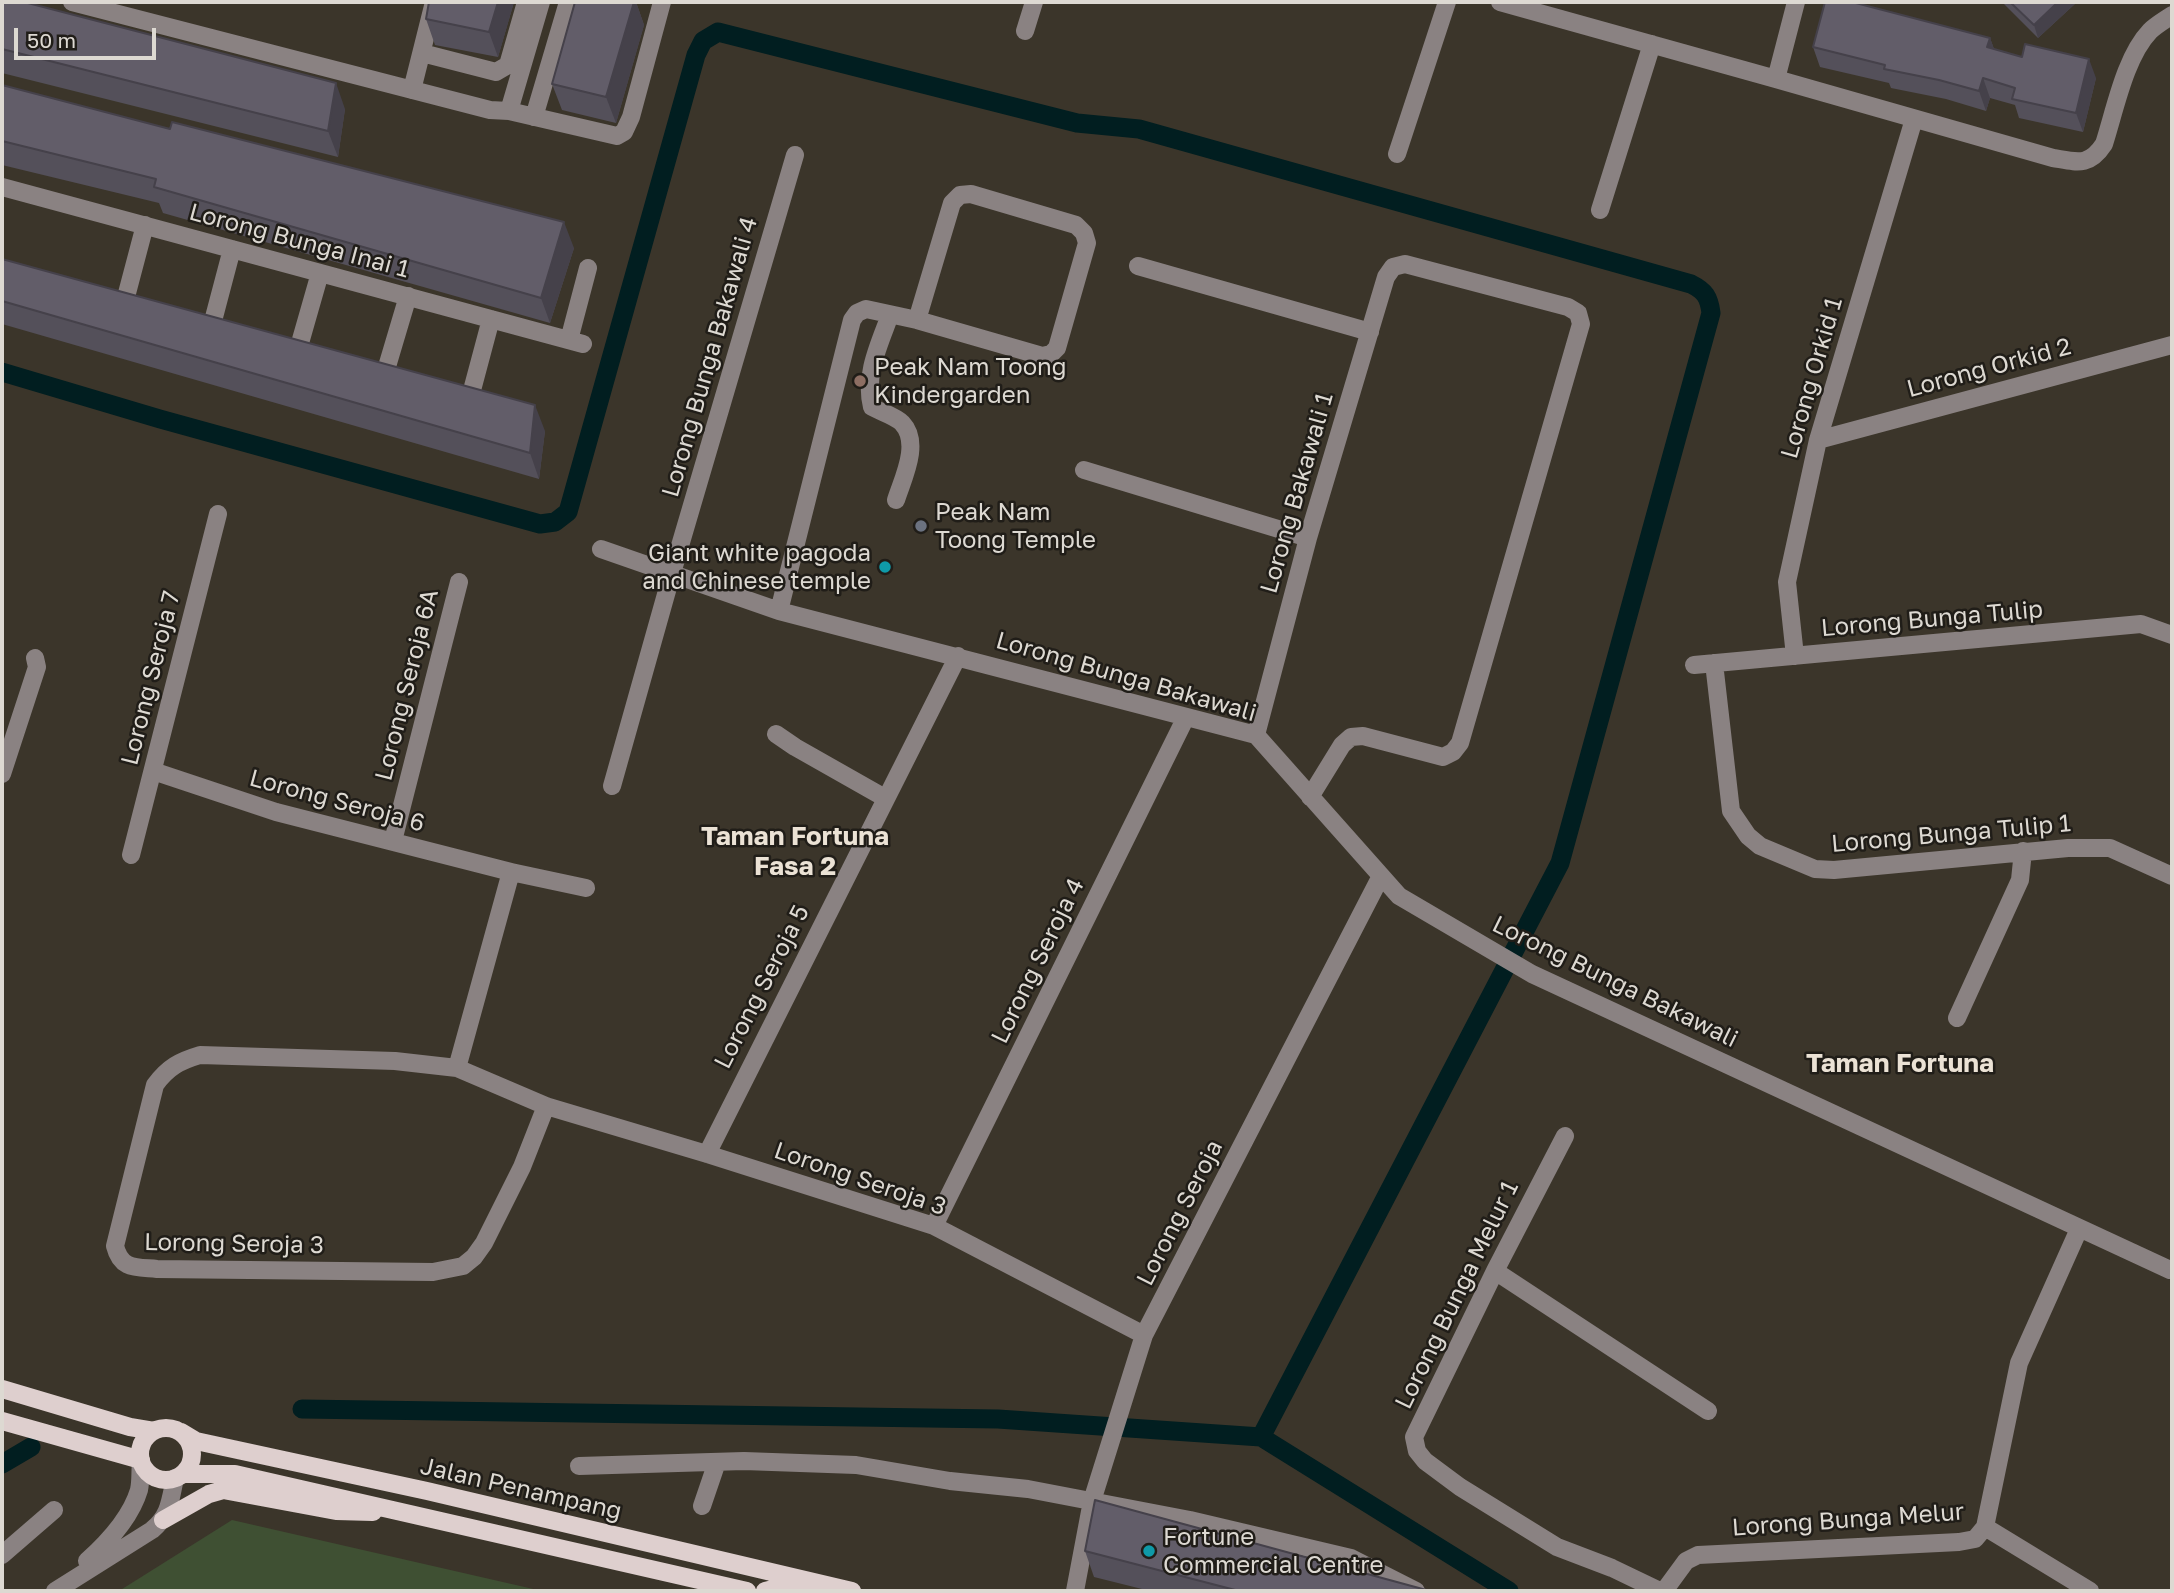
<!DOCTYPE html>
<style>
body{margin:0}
#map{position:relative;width:2174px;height:1593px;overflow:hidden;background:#3b352a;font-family:"Golos Text",sans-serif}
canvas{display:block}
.frame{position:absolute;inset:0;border:4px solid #ddd9d2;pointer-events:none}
.scale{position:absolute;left:14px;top:28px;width:142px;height:32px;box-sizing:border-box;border:4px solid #ddd9d2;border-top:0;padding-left:9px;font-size:21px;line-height:24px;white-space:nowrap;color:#ddd9d2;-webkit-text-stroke:5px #201d18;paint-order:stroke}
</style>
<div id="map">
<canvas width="2174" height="1593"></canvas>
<div class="frame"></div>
<div class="scale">50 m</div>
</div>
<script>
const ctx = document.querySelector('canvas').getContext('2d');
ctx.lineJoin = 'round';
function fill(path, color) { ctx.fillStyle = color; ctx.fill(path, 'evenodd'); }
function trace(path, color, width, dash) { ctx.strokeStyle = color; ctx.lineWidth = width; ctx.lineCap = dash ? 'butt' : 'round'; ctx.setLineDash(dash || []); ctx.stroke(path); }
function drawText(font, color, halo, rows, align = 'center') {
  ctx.font = font + ' "Golos Text",sans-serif'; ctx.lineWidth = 5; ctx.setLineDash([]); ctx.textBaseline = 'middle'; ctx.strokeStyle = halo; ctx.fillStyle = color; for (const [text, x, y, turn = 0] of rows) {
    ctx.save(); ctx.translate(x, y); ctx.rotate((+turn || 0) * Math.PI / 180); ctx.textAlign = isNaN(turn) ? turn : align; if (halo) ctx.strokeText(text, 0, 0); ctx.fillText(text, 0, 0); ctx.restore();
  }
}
fill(new Path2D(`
 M232 1520 542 1591H119Z`), '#3f5033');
trace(new Path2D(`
 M2 372 160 419 540 524 555 522 568 512 696 55 703 41 718 32 1077 123 1139 129 1691 284C1705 291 1709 297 1711 313L1560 863 1261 1437
 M302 1409 998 1419 1261 1437 1509 1591
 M2 1464 31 1447`), '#011e20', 19);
trace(new Path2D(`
 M72 2 490 110 509 111 617 136 624 132 631 117 662 2
 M1500 2 1776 79
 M1796 2 1776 79 2053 158C2077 162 2089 167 2104 144 2115 110 2125 57 2150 31 2156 25 2165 20 2172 15
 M1025 31 1034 2
 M422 53 496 72 508 65 526 2
 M412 90 434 2
 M509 111 541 2
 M534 117 568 2
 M1397 154 1447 2
 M2 187 583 344
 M1600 210 1652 44
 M1138 266 1370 332
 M126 297 145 225
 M890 315C879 345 864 375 872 407 881 412 895 416 902 423 921 443 903 478 896 500
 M213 321 232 249
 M569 340 588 268
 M298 350 320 273
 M386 370 408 296
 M471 394 491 319
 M1818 440 2172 345
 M1084 470 1308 538
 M601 549 779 611 1256 735 1399 896 1532 974 2170 1270
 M779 611 852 320 857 313 866 309 917 320 1042 356 1051 354 1057 348 1087 243 1084 233 1076 225 971 194 960 195 952 203 917 320
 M1795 656 1787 582 1818 440 1914 119
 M1714 663 1731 811 1748 836 1760 846 1815 869 1834 870 2068 848H2110L2172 876
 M1694 665 2141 624 2172 635
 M776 734 795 747 885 798
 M1256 735 1308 538 1386 277 1393 267 1405 264 1568 307 1578 313 1581 324 1460 743 1453 752 1443 757 1363 736 1351 737 1342 745 1310 797
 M153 771 276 812 511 872 586 888
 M2 774 37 667 35 658
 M612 786 672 573 795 155
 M393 841 459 582
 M131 855 218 514
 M1957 1018 2020 880 2023 851
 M457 1068 511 872
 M546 1106 522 1167 484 1243 474 1257 463 1266 433 1272 157 1269C136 1267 121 1270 115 1246L155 1085C168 1067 180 1061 200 1055L395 1061 457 1068 546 1106 707 1154 934 1226 1144 1335
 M1565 1136 1495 1271 1414 1437 1417 1451 1425 1461 1460 1487 1557 1547 1612 1568 1660 1591
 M707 1154 958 656
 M934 1226 1186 717
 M1495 1271 1708 1411
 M579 1466 744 1461 856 1465 950 1481 1028 1489 1190 1520 1351 1558 1416 1591
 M702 1506 717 1462
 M1985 1527 2090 1591
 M2 1555 54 1510
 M87 1561C107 1543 131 1517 139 1490 141 1481 140 1471 141 1462
 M55 1591 152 1530C170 1515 170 1501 175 1478
 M1075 1591 1092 1501 1144 1335 1381 876
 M1664 1591 1686 1561 1698 1555 1959 1542 1975 1539 1985 1527 2019 1363 2079 1229`), '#8a8282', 18);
trace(new Path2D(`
 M2 1389 130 1427 154 1431
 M2 1421 141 1460
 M140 1454a26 26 0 1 1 52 0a26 26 0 1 1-52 0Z
 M181 1432 196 1441 427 1491 852 1591
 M183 1474H235L747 1591
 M163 1520 209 1494 223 1490 336 1511 373 1512
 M765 1591 781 1587H803`), '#decfce', 18);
fill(new Path2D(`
 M2 2 345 109 338 157 2 73Z
 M514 2 498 57 435 45 426 19Z
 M575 2H636L644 25 616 123 562 110 552 84Z
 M2002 2H2077L2038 38Z
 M1990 38 1994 49 2096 78 2083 132 2019 118 2015 105 1990 98 1986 111 1946 99 1891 88 1889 83 1820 67 1813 47Z
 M2 85 170 129 574 248 550 323 163 213 159 203 2 165Z
 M2 259 545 431 539 479 2 324Z
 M1085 1551 1430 1591H1150L1094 1577Z`), '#54505a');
fill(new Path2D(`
 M498 2H514L498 57 489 32Z
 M634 2H636L644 25 616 123 606 97Z
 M2058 2H2077L2038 38 2034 25Z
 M1990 38 1997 57 1987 47Z
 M2089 59 2096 78 2083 132 2076 113Z
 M1983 78 1990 98 1986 111 1979 91Z
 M336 83 345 109 338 157 328 131Z
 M564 222 574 248 550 323 541 298Z
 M535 405 545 431 539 479 530 453Z`), '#45414a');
const building = new Path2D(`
 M2 2H24L336 83 328 131 2 49Z
 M429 2H498L489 32 426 19Z
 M575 2H634L606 97 552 84Z
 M1825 2H1852L1990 38 1987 47 2022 57 2025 44 2089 59 2076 113 2012 99 2015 88 1983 78 1979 91 1939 80 1884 69 1885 65 1813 47Z
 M2010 2H2058L2034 25Z
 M2 85 170 129 172 122 564 222 541 298 154 187 156 179 2 141Z
 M2 259 535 405 530 453 2 301Z
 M1095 1500 1430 1591H1239L1085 1551Z`);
fill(building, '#625d69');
trace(building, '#45414a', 2);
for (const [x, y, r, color] of [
 [860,381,7,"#8d6e63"],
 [921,526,7,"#6b7280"],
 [885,567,7,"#0f9aa8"],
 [1149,1551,7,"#0f9aa8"]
]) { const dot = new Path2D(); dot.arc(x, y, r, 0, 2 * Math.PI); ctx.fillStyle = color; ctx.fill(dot); trace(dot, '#201d18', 2.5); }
drawText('24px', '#ddd9d2', '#201d18', [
 ["Lorong Bunga Inai 1",299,241,15],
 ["Lorong Bunga Bakawali 4",710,357,-74],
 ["Lorong Orkid 2",1989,368,-15],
 ["Lorong Orkid 1",1812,378,-74],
 ["Lorong Bakawali 1",1297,493,-74],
 ["Lorong Bunga Tulip",1932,619,-5],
 ["Lorong Bunga Bakawali",1126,677,16],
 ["Lorong Seroja 7",151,678,-76],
 ["Lorong Seroja 6A",407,685,-76],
 ["Lorong Seroja 6",337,801,15],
 ["Lorong Bunga Tulip 1",1951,834,-5],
 ["Lorong Seroja 4",1038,961,-64],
 ["Lorong Bunga Bakawali",1615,982,26],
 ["Lorong Seroja 5",762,987,-63],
 ["Lorong Seroja 3",860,1179,19],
 ["Lorong Seroja",1180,1213,-63],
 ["Lorong Seroja 3",234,1244,1],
 ["Lorong Bunga Melur 1",1457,1295,-64],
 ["Jalan Penampang",521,1489,13],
 ["Lorong Bunga Melur",1848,1520,-4]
]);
drawText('24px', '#ddd9d2', '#201d18', [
 ["Peak Nam Toong",874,367],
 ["Kindergarden",874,395],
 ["Peak Nam",935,512],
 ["Toong Temple",935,540],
 ["Giant white pagoda",871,553,"right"],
 ["and Chinese temple",871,581,"right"],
 ["Fortune",1163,1537],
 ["Commercial Centre",1163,1565]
], 'left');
drawText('bold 26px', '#ebe2d5', '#201d18', [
 ["Taman Fortuna",795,837],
 ["Fasa 2",795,867],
 ["Taman Fortuna",1900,1064]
]);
</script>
